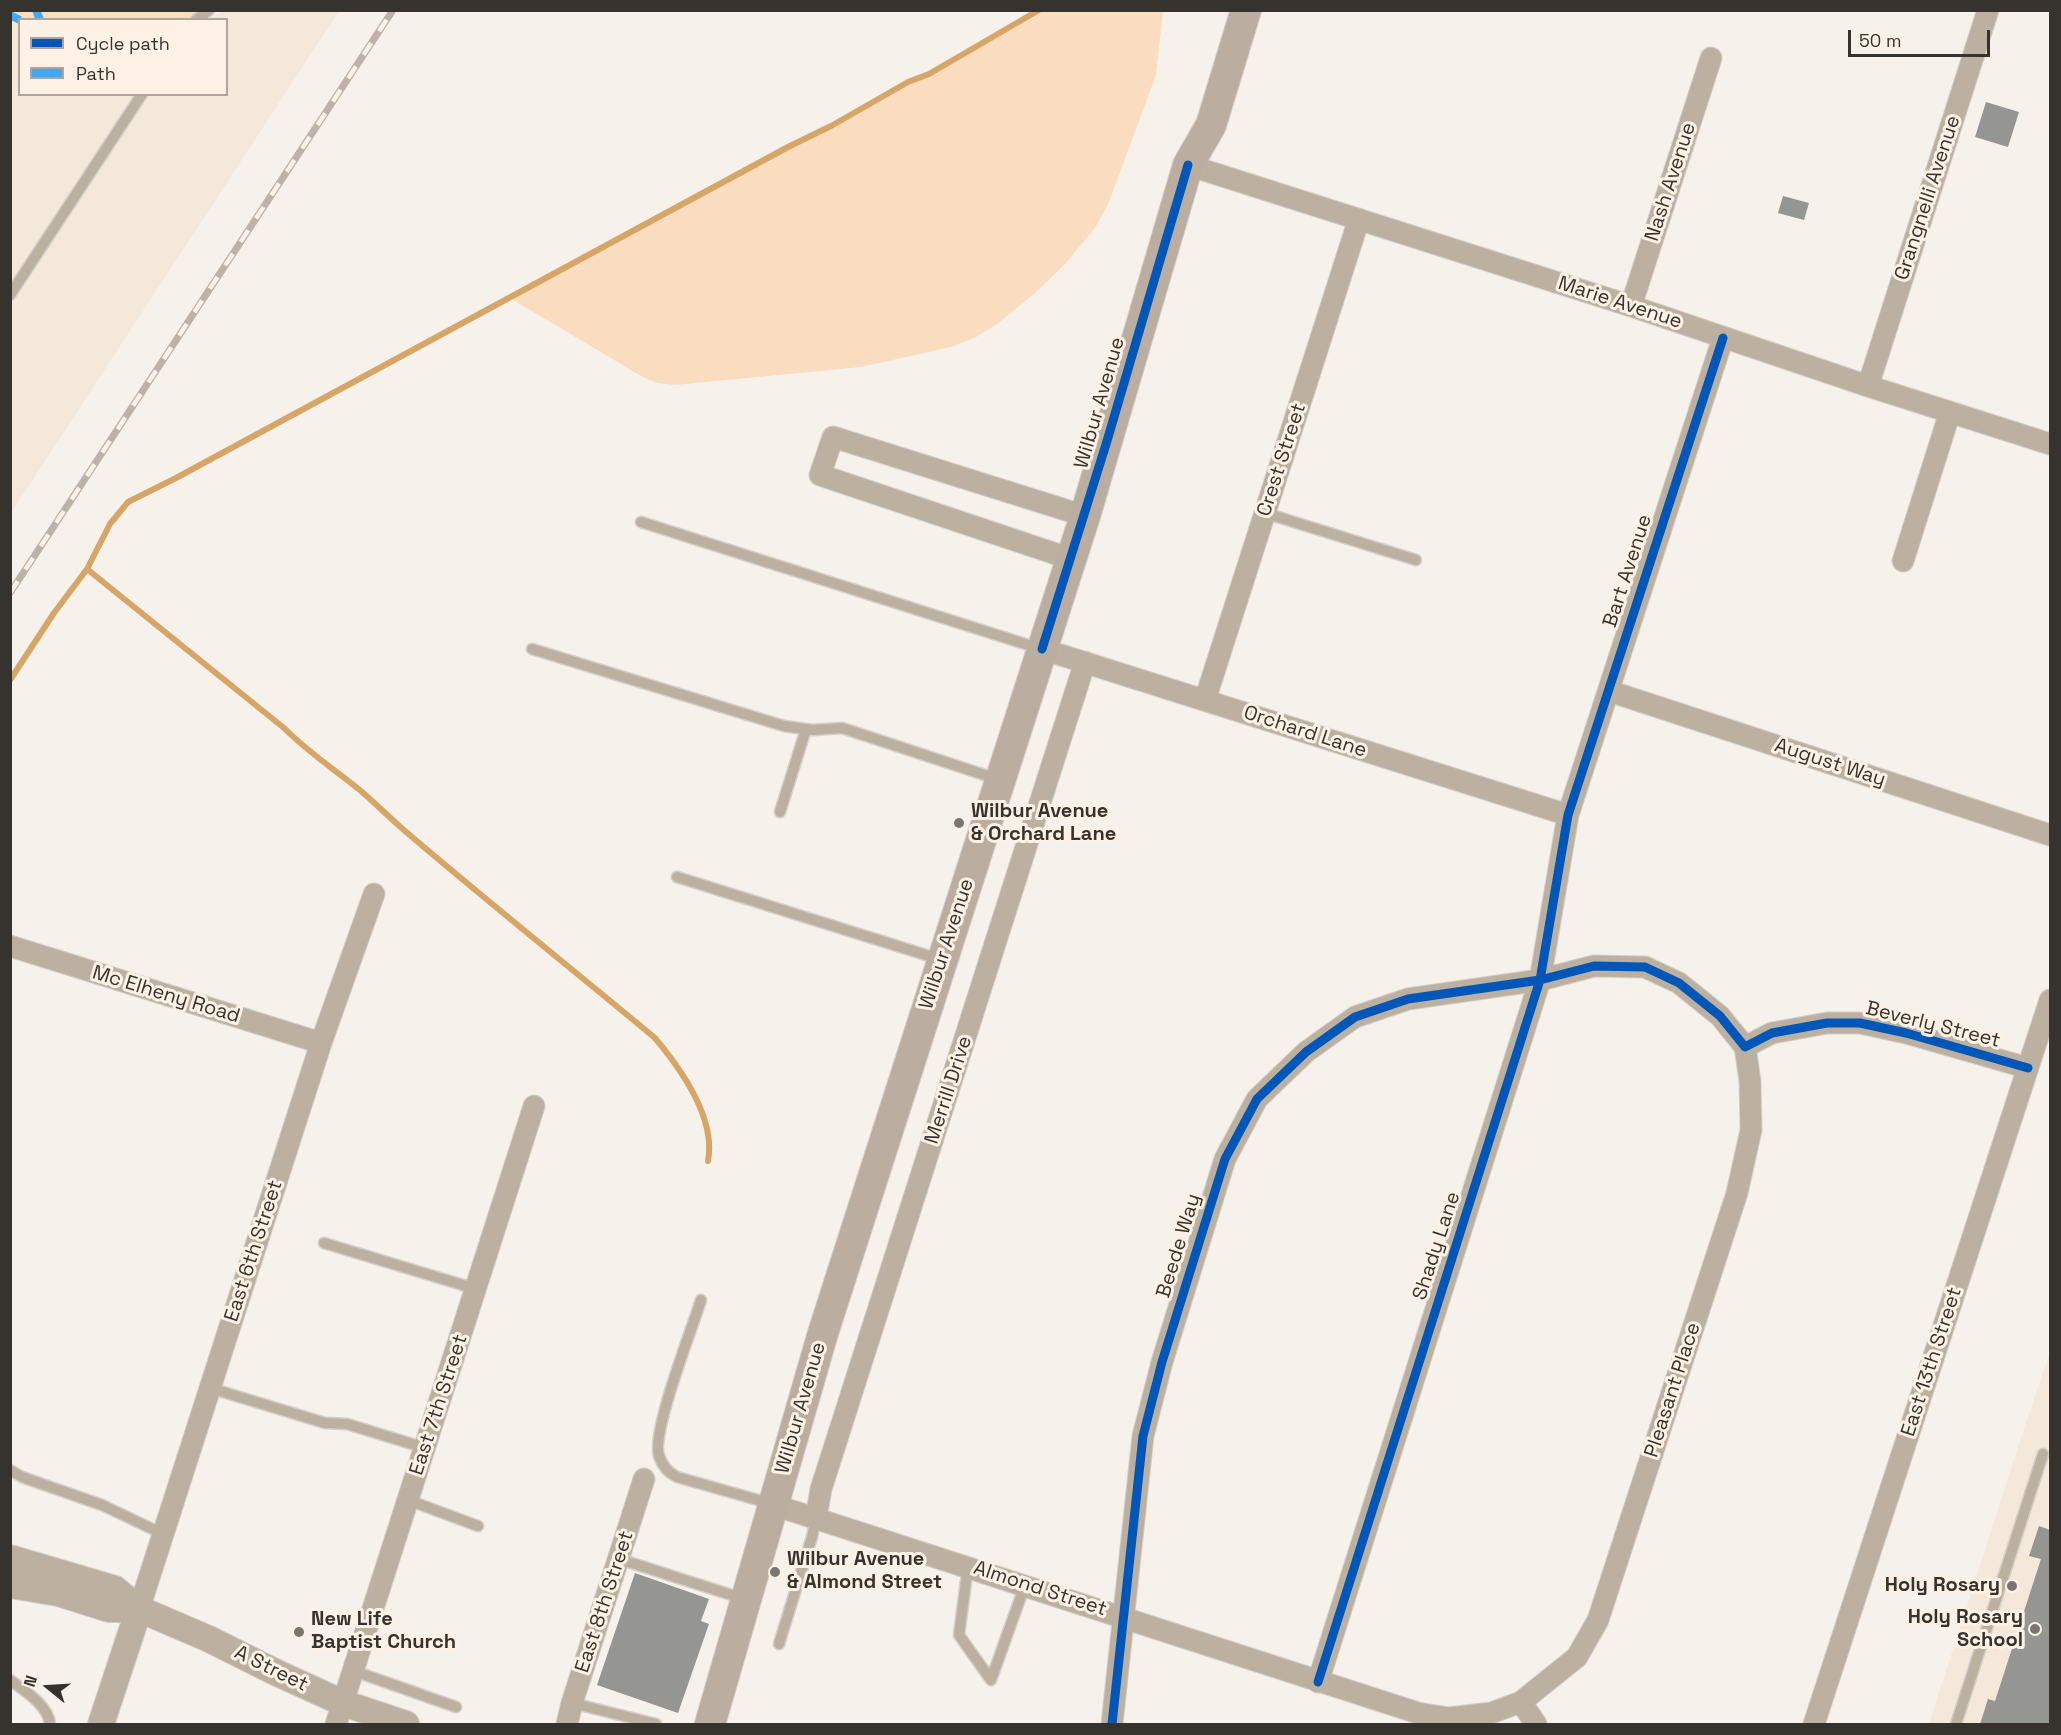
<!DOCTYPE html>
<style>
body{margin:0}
#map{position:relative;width:2061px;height:1735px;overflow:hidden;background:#f7f1eb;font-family:"Space Grotesk",sans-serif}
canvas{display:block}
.frame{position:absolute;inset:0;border:12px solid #36322d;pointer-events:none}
.legend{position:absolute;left:18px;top:18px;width:210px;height:78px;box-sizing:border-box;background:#fdf1e5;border:2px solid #ada59b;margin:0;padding:8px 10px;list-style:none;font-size:18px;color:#36322d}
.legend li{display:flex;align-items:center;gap:12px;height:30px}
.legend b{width:30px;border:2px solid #ada59b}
.north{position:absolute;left:18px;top:1657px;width:60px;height:60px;-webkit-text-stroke:4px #fdf1e5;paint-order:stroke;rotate:288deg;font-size:16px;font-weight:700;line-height:24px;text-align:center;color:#36322d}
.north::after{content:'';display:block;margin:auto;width:21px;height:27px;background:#36322d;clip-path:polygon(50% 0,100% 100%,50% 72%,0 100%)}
.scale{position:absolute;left:1848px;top:30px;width:142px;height:27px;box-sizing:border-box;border:3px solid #36322d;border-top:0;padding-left:8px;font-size:18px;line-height:21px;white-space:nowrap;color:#36322d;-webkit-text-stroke:4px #fdf1e5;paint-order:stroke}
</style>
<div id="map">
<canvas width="2061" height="1735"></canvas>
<div class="frame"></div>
<ul class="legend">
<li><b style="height:8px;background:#0057b8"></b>Cycle path</li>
<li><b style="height:8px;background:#3fa9f5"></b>Path</li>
</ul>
<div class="north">N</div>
<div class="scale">50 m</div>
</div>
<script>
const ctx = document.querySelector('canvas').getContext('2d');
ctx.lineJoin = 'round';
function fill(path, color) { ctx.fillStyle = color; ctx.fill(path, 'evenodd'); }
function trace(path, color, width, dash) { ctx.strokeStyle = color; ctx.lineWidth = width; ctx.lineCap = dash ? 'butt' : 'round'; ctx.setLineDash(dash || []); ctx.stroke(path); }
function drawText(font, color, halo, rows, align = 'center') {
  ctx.font = font + ' "Space Grotesk",sans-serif'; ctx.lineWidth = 6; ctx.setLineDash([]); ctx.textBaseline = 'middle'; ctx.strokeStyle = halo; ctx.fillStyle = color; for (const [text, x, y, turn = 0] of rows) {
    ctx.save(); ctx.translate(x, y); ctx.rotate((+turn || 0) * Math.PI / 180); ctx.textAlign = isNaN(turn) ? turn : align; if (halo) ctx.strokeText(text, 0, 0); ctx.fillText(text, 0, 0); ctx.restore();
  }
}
fill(new Path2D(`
 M224 11H339L11 513V22L19 25 20 94H226V20L206 19Z
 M2050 1352V1724H1929L2021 1438Z`), '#f4e8db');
fill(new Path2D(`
 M10 11H209L196 19 20 20 19 25 11 22Z
 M1039 11H1163L1156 75 1109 202 1095 228 1065 264 1034 294 997 324 976 337 951 347 861 367 675 385 657 383 641 376 510 298 788 147 831 126 908 82 929 74Z`), '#f9ddbe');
trace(new Path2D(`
 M87 569 284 728C308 752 335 770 361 791 376 804 390 818 405 831 487 901 572 969 655 1038 681 1069 716 1119 708 1161
 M10 680 54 613 87 569 110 524 128 502 176 478 788 147 831 126 908 82 929 74 1039 10`), '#d5a667', 6);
fill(new Path2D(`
 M1986 102 2019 112 2008 147 1975 137Z
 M1783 196 1809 203 1804 220 1778 213Z
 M2039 1526 2050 1530V1724H1980L1988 1699 1995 1701 2041 1559 2029 1556Z
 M635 1573 709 1599 701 1621 709 1624 678 1713 597 1685Z`), '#959592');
const service = new Path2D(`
 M196 20 209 10
 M10 295 142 94
 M1265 513 1416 560
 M641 522 1041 649
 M532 649 784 726 813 730 842 728 1000 780
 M780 812 806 729
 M677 877 942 960
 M324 1243 476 1289
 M701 1300C692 1329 651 1433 659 1456 662 1465 669 1473 677 1477L772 1504
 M210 1388 325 1423 347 1424 425 1448
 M10 1470 22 1477 102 1505 163 1534
 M408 1500 478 1526
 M619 1559 744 1599
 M968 1566 959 1635 991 1680 1025 1585
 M779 1644 812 1537 816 1518
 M354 1671 456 1707
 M10 1680C25 1691 48 1705 50 1724
 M572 1703 656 1724
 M1956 1724 2043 1454`);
const minor = new Path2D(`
 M1188 165 1631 306 1868 386 2050 444
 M1631 306 1711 58
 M1868 386 1988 10
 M1071 559 820 475 833 437 1085 516
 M1903 561 1950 412
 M1042 649 1568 815
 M1609 691 2050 835
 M1205 700 1359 219
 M10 946 321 1043
 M774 1505 1418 1713 1449 1718 1491 1713 1521 1702 1536 1724
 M816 1518 821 1489 1085 662
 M139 1609 321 1043 374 894
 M1318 1682 1540 980 1568 815 1723 338
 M1521 1702 1577 1657 1598 1620 1737 1193 1751 1130 1750 1081 1745 1047
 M336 1724 534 1106
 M567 1724 572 1703 644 1479
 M1112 1724 1143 1436 1162 1362 1225 1159 1257 1099 1306 1052 1355 1017 1408 999 1540 980 1594 966 1645 967 1679 983 1720 1016 1745 1047 1772 1033 1827 1023H1860L1906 1033 2028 1068
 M1814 1724 2050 1000`);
const tertiary = new Path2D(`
 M10 1558 115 1589 139 1609 209 1639 275 1672 343 1703 406 1724
 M10 1585 58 1593 109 1609H139
 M101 1724 139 1609`);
const secondary = new Path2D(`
 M710 1724 823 1333 1085 516 1188 165 1211 125 1246 10`);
trace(service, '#d3cfca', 13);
trace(minor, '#d3cfca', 23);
trace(tertiary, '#d3cfca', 28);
trace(secondary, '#d3cfca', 32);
trace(service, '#bcb0a1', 10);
trace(minor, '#bcb0a1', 21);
trace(tertiary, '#bcb0a1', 26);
trace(secondary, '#bbaea0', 30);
const rail = new Path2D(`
 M10 593 393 10`);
trace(rail, '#bcb2a9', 7);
trace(rail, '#fdf1e5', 4.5, [14]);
trace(new Path2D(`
 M36 10 40 20
 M10 15 20 20`), '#3fa9f5', 8, [15, 8]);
trace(new Path2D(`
 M1042 649 1107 441 1188 165
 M1318 1682 1540 980 1568 815 1723 338
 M1112 1724 1143 1436 1162 1362 1225 1159 1257 1099 1306 1052 1355 1017 1408 999 1540 980 1594 966 1645 967 1679 983 1720 1016 1745 1047 1772 1033 1827 1023H1860L1906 1033 2028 1068`), '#0057b8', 9);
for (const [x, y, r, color] of [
 [959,823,6,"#7a7570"],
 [775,1572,6,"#7a7570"],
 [2012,1586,6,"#7a7570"],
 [2035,1629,6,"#7a7570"],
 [299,1632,6,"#7a7570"]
]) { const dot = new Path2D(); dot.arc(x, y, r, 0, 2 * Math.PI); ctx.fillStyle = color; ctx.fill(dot); trace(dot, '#fdf1e5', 2); }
drawText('20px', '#36322d', '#fdf1e5', [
 ["Nash Avenue",1671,182,-72],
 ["Grangnelli Avenue",1928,198,-72],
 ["Marie Avenue",1620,303,18],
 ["Wilbur Avenue",1100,403,-74],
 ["Crest Street",1282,460,-72],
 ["Bart Avenue",1628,571,-72],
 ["Orchard Lane",1305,732,18],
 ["August Way",1830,763,18],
 ["Wilbur Avenue",947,944,-72],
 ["Mc Elheny Road",166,995,17],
 ["Beverly Street",1933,1025,14],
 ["Merrill Drive",949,1090,-72],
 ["Beede Way",1179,1246,-73],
 ["Shady Lane",1437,1246,-72],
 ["East 6th Street",254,1251,-72],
 ["East 13th Street",1932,1362,-72],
 ["Pleasant Place",1673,1390,-72],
 ["East 7th Street",439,1405,-72],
 ["Wilbur Avenue",801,1408,-74],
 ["Almond Street",1040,1589,18],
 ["East 8th Street",605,1602,-72],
 ["A Street",271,1669,26]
]);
drawText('bold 20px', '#36322d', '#fdf1e5', [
 ["Wilbur Avenue",971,812],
 ["& Orchard Lane",971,835],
 ["Wilbur Avenue",787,1560],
 ["& Almond Street",787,1583],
 ["Holy Rosary",2000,1586,"right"],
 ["Holy Rosary",2023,1618,"right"],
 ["School",2023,1641,"right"],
 ["New Life",311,1620],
 ["Baptist Church",311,1643]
], 'left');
</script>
